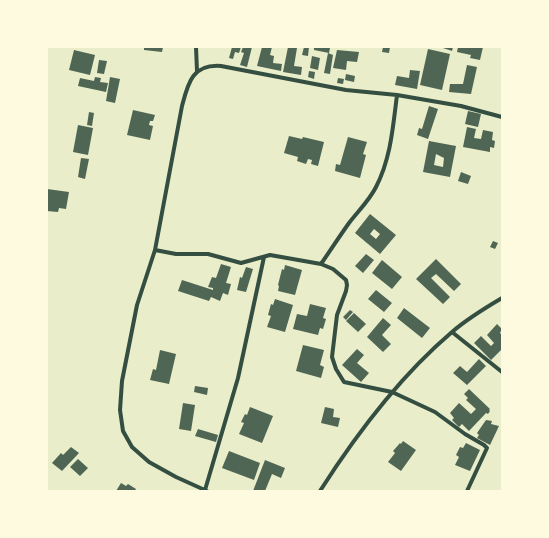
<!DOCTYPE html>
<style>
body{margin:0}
#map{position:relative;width:549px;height:538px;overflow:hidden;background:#e9edc9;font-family:"Public Sans",sans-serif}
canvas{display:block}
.frame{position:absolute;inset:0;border:48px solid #fefae0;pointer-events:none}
</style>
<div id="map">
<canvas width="549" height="538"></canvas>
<div class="frame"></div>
</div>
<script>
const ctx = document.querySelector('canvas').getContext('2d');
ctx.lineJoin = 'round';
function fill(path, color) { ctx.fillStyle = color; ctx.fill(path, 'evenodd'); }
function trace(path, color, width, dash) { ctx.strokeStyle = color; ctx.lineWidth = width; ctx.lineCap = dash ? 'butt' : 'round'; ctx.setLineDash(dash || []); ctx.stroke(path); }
fill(new Path2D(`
 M144 47H163L162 52 144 50Z
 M232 47H241L239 53 235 52 233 59 229 58Z
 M243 47H252L247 67 240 65 244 53 241 52Z
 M262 47H272L270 55 274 56 273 63 282 64 281 71 257 66Z
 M288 47 297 48 294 66 302 67 301 75 283 72Z
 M304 47H309L308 56 302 55Z
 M314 47 330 48 329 53 314 50Z
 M383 47H390L389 53 382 52Z
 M440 47H453L452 51Z
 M458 47H483L480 60 470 58 471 55 457 52Z
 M428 49 450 54 442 90 420 85Z
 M74 50 95 55 90 75 69 70Z
 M337 50 359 52 357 62 347 61 346 70 333 68Z
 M328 53 333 55 330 74 324 73Z
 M312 56 320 58 318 70 310 68Z
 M99 60 107 61 104 74 97 73Z
 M467 65 477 67 471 94 449 92 450 84H463Z
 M410 70 420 71 417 89 395 85 397 76 409 78Z
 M309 71 315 72 314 79 308 77Z
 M346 74 355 76 354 82 345 80Z
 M95 77 101 78 100 82 108 83 106 92 78 86 80 78 94 81Z
 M110 77 120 79 115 103 106 101Z
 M338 78 344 79 343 84 337 83Z
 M429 106 438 109 428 139 417 135 419 128 422 129Z
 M133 110 155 115 153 121H150L149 125 153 126 150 140 127 135Z
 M468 111 481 114 478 127 465 124Z
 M89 112 94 113 92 126 87 125Z
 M78 125 93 128 88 155 73 152Z
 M467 127 476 129 474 138 481 139 483 130 493 132 492 140 495 141 494 148 490 147V152L463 147Z
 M289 136 302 139 303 137 324 142 318 166 311 164 312 160 308 159 306 164 297 161 298 157 284 153Z
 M348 137 367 142 363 154 366 155 360 178 335 171 336 164 340 165Z
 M429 141 456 146 450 177 423 172ZM436 154 444 158 443 167 434 165Z
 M81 158 89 159 85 179 78 177Z
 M461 172 471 176 468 184 458 181Z
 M47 189 69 192 66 209 59 208 58 212 47 211Z
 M370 214 396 235 380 254 355 233ZM374 229 380 234 376 239 370 234Z
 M493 241 498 243 495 249 490 247Z
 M366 254 374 260 363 273 355 266Z
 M436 259 461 284 454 291 436 274 431 278 450 297 443 304 416 279Z
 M382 260 402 277 392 289 372 273Z
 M221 264 231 267 226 283 231 284 228 295 223 293 220 301 211 297 209 301 178 291 182 280 213 290V288L208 287 212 277 216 278Z
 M285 265 302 270 295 295 278 291 279 286 278 285 282 269 284 270Z
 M246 267 253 269 246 292 237 290 240 277 242 278Z
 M376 290 392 303 384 312 368 299Z
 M275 299 293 305 285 332 267 327 271 316 268 315 271 304 273 305Z
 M310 304 326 308 323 318 326 319 323 329 320 328 318 335 293 329 297 314 307 316Z
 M404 308 430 328 422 338 397 318Z
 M350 310 353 312 346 320 343 317Z
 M354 313 366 324 358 332 346 321Z
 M383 318 391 325 382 335 391 344 383 352 367 337Z
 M497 324 502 329 500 333 502 335V349L491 360 474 343 481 336 491 346 494 343 487 335Z
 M303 345 324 350 320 365 324 367 321 378 296 371Z
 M357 349 364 355 357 363 369 373 361 382 342 365Z
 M160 350 176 354 169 384 150 380 153 369 156 370Z
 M479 359 486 366 467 385 453 373 460 366 467 372Z
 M195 386 208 388 207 395 194 392Z
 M469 389 490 409 489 410 490 411 488 414 486 413 469 431 462 424 459 427 452 420 454 418 450 413 459 403 471 414 476 409 466 400 468 398 464 394Z
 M183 403 195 405 191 431 179 429Z
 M250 407 273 416 262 443 239 434 244 423 241 422 245 414 247 415Z
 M325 407 334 409 333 417 340 418 338 427 321 423Z
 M486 420 492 421 491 424 499 426 490 445 477 438 479 435 477 433Z
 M198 429 218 435 216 442 195 436Z
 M403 441 416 450 401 471 388 462 395 453 393 451 400 443 401 444Z
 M466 443 480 450 470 471 455 465 459 457 456 455 460 447 463 448Z
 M71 447 79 453 62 471 52 463 61 453 63 455Z
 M229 451 260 463 254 480 222 468Z
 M78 459 88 468 80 476 70 467Z
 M265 460 285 468 281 478 272 474 265 491H253Z
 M121 483 126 486 128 484 136 489 135 491H116Z`), '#4f6655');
trace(new Path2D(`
 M196 47 197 71
 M155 250 176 254H208L241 263 270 255 321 264 333 269 346 280 347 285 346 291 337 315 332 357 336 369 344 382 392 392 435 412 465 434 484 445 487 448 467 491
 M321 264C330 251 339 237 349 223 358 211 369 201 376 187 391 158 393 126 397 95
 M452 332 502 372
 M205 490 238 378 264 257
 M207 491 176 477 149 462 132 447 123 431 120 410 122 381 137 305 155 250 182 106C188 83 192 64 221 66L346 90 397 95 461 106 502 117
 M320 491C357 433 399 377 452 332 467 319 485 308 502 298`), '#344e41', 4);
</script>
